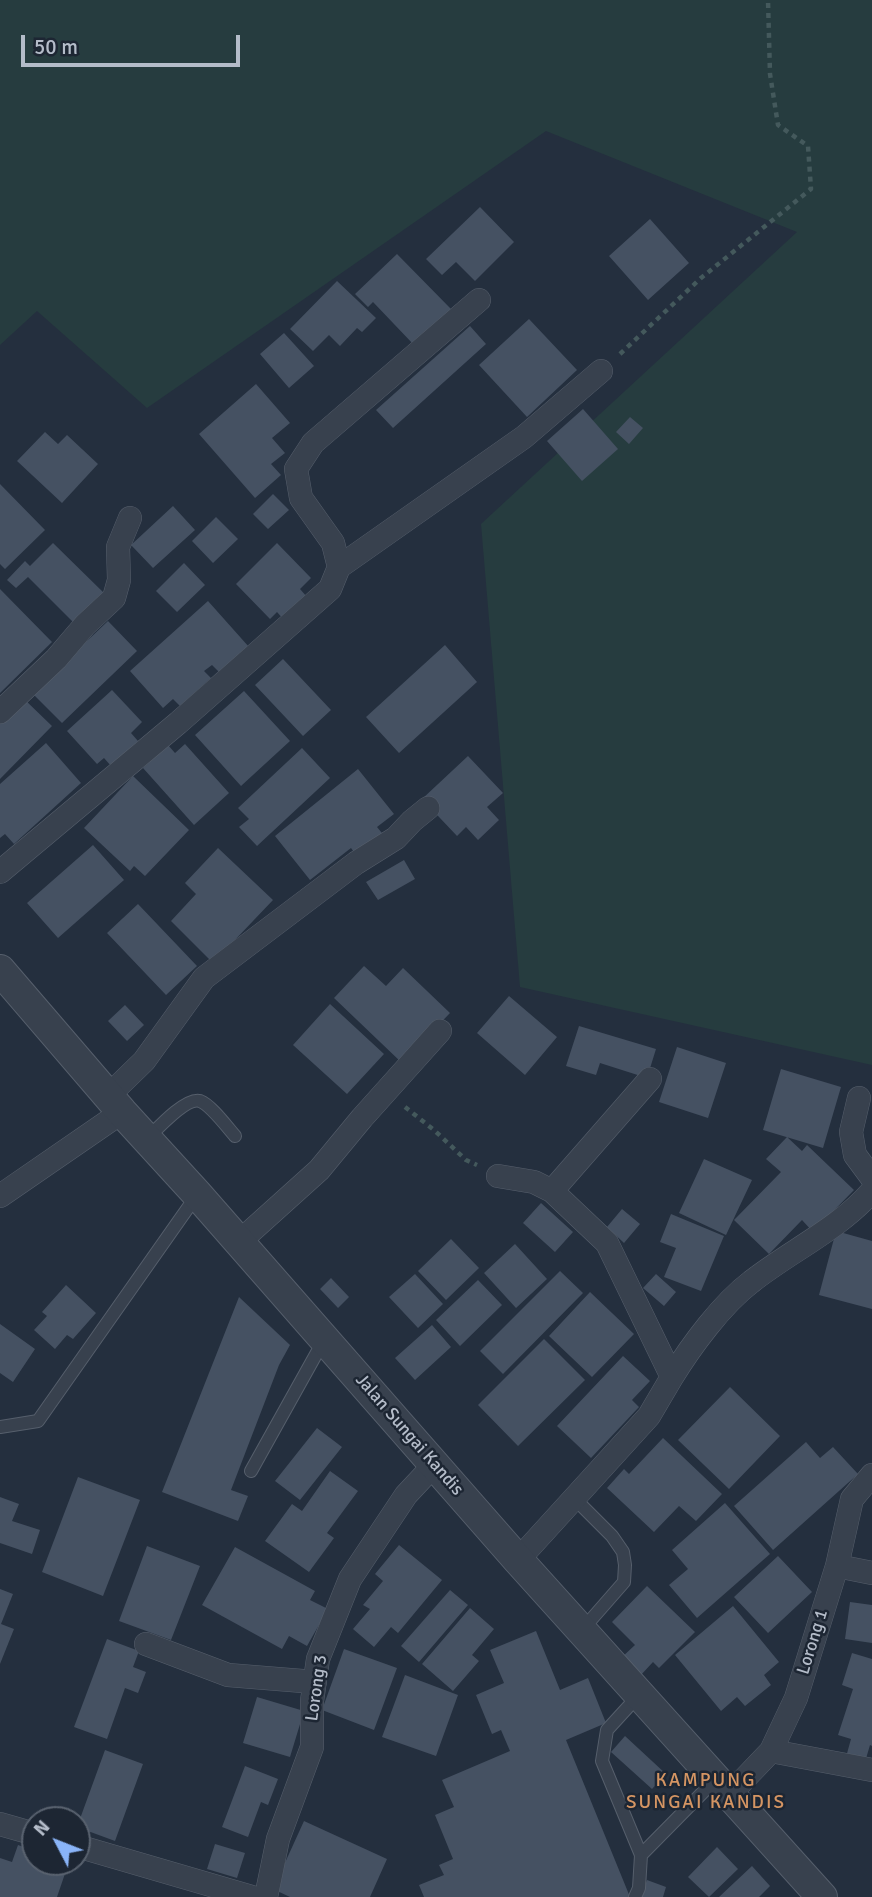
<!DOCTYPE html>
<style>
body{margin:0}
#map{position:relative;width:872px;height:1897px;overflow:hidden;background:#242f3e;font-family:Signika,sans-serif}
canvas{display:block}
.north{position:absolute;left:21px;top:1806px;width:70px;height:70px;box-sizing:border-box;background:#1d2633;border:2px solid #59626f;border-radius:50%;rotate:312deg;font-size:19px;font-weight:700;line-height:28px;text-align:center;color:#b4bcc9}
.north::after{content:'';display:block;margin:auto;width:24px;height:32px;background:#8ab4f8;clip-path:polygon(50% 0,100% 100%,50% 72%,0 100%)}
.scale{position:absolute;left:21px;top:35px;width:219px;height:32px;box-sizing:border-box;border:4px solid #b4bcc9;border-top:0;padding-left:9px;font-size:21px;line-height:24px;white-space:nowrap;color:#b4bcc9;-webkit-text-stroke:5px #1d2633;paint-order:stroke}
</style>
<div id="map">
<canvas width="872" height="1897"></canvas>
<div class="north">N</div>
<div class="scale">50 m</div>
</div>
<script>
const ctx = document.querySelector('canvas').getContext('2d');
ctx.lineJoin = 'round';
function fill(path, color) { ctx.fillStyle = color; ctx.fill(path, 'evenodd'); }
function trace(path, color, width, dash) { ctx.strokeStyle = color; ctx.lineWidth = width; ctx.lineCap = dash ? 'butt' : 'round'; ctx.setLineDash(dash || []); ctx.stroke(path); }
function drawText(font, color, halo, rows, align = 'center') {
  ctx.font = font + ' Signika,sans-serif'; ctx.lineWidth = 5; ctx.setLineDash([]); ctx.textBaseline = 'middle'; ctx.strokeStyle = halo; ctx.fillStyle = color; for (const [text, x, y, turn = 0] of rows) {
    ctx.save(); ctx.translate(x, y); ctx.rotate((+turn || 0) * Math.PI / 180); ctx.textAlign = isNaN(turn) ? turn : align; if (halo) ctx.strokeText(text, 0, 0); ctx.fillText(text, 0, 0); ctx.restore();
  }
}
fill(new Path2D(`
 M0 0H872V1065L520 987 481 524 797 232 546 131 147 408 37 311 0 345Z`), '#263c3f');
fill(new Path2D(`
 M480 207 514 242 475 281 456 262 442 275 426 259Z
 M650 219 689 263 648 300 609 256Z
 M397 254 451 309 414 345 373 302 368 307 355 294Z
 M337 281 376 318 362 332 357 328 340 346 329 335 313 351 290 329Z
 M529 319 577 370 527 417 479 365Z
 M470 326 486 344 393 428 376 410Z
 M284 333 314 366 289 388 260 354Z
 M256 384 290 423 272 438 285 453 271 464 281 475 255 498 199 434Z
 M583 409 618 449 582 481 547 441Z
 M630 417 643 428 629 444 616 432Z
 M45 432 58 444 67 435 98 464 62 503 17 461Z
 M0 484 45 530 5 569 0 564Z
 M273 494 289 510 268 529 253 514Z
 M173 506 195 530 153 568 131 545Z
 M216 517 238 539 213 563 192 541Z
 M53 543 105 594 75 624 28 577 16 588 7 580 25 561 30 566Z
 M277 543 311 578 300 589 307 597 284 620 277 612 270 619 236 584Z
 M184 563 205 585 177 612 156 591Z
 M0 589 52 642 0 693Z
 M208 601 249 647 220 673 212 665 204 671 211 678 180 706 173 699 163 708 130 671Z
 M108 621 137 651 62 723 32 693Z
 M445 645 477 682 399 753 366 717Z
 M283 659 331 710 303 736 255 685Z
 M112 690 142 722 131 733 138 741 111 766 104 758 97 764 67 731Z
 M244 691 290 741 241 786 195 735Z
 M23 698 52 726 0 779V721Z
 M46 743 81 783 14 844 5 834 0 838V784Z
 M185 744 229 793 194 825 143 768 168 745 175 753Z
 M302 748 330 778 257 846 239 827 249 819 238 808Z
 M468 756 503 793 487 807 499 820 478 840 466 827 457 836 422 799Z
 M358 769 394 814 377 827 386 838 359 859 351 848 310 880 275 836Z
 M133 776 189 830 145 876 134 866 130 871 84 828Z
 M93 845 124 880 58 938 27 903Z
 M218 848 273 900 213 963 171 921 196 894 185 883Z
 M404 860 415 879 378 900 366 882Z
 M138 904 197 966 166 995 107 933Z
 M364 966 386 986 403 968 450 1013 402 1063 334 998Z
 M509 996 557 1037 525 1075 477 1033Z
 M330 1004 384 1054 347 1094 293 1045Z
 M125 1005 144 1025 127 1041 108 1021Z
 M579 1026 656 1049 647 1078 600 1063 596 1075 566 1066Z
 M677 1047 726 1063 708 1118 659 1102Z
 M781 1069 841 1087 823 1148 763 1130Z
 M787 1137 802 1151 807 1145 854 1190 813 1232 802 1220 769 1254 734 1220 781 1172 766 1159Z
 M704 1159 752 1180 726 1235 679 1213Z
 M541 1203 573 1232 555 1252 523 1223Z
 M622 1209 640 1224 624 1243 607 1227Z
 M671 1214 724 1236 701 1291 664 1277 676 1248 660 1242Z
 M836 1231 872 1241V1309L819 1295Z
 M451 1239 479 1268 446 1300 418 1271Z
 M515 1244 547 1279 516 1308 484 1273Z
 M560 1271 583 1293 503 1374 480 1351Z
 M415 1274 443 1304 418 1328 389 1297Z
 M656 1274 676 1292 664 1306 643 1288Z
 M331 1278 349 1297 338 1308 320 1289Z
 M478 1280 502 1305 460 1346 436 1320Z
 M66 1285 96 1313 73 1339 67 1335 55 1349 34 1330 47 1316 42 1312Z
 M590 1292 634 1334 592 1377 549 1336Z
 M239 1297 290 1345 279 1365 231 1490 248 1496 238 1521 162 1492Z
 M0 1324 35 1349 13 1382 0 1373Z
 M432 1325 451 1347 415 1380 395 1358Z
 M544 1339 585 1380 518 1446 478 1405Z
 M623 1356 650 1381 632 1400 639 1407 591 1458 557 1426Z
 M730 1387 780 1436 729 1489 678 1440Z
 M317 1428 342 1447 300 1500 275 1481Z
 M663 1438 722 1494 696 1521 679 1506 654 1532 607 1488 624 1469 629 1474Z
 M806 1442 820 1458 833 1447 858 1474 773 1550 734 1506Z
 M330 1471 358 1491 327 1533 334 1538 309 1572 265 1541 292 1504 302 1511Z
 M78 1477 140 1500 103 1596 42 1572Z
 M0 1497 19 1504 12 1521 40 1530 32 1554 0 1543Z
 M725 1503 770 1554 697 1618 669 1585 688 1569 672 1550Z
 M399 1545 442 1580 398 1633 391 1627 374 1647 353 1629 370 1609 363 1605 383 1581 375 1574Z
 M147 1546 200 1566 171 1640 119 1621Z
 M235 1547 315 1591 310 1600 328 1609 307 1646 289 1636 282 1649 202 1605Z
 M778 1556 812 1592 768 1633 734 1597Z
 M647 1586 695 1632 659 1668 653 1662 640 1676 621 1658 635 1645 612 1622Z
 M0 1589 13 1594 1 1624 14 1629 0 1664Z
 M450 1590 468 1605 419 1662 401 1646Z
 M850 1602 872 1605V1643L845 1639Z
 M733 1606 779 1662 764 1675 771 1685 745 1706 737 1697 721 1711 675 1655Z
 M470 1608 494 1629 472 1655 479 1661 453 1691 422 1664Z
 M536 1631 560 1690 588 1678 606 1723 566 1740 630 1897H424L419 1885 444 1875 439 1865 453 1859 435 1815 454 1807 442 1780 510 1751 501 1730 492 1734 476 1695 504 1683 490 1650Z
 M107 1639 139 1651 133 1667 146 1672 138 1693 125 1688 107 1739 74 1727Z
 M344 1649 397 1668 374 1730 322 1710Z
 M852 1653 872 1659V1746L870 1745 865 1762 846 1757 851 1739 838 1735 853 1689 842 1685Z
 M405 1675 458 1695 436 1756 382 1737Z
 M257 1697 304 1711 290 1757 243 1743Z
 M625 1736 666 1774 652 1789 611 1752Z
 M105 1750 143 1764 115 1841 77 1827Z
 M245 1766 278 1779 268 1805 261 1802 248 1837 222 1827Z
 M304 1821 387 1859 370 1897H290L273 1889Z
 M215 1844 245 1853 237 1878 207 1869Z
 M18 1845 35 1851V1862H69L57 1897H0V1858L12 1862Z
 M717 1847 738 1869 709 1897 688 1877Z
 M752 1866 770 1886 759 1897H719Z
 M647 1880 666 1887 663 1897H641Z`), '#455162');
const service = new Path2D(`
 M147 1139C157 1129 186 1097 200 1101 211 1105 227 1127 235 1136
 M0 1427 38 1421 197 1195
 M251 1471 324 1340
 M574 1498 612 1536 623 1552 625 1565 624 1582 582 1630
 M639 1695 607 1730 602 1761 641 1855 715 1780
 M635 1897 639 1888 641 1855`);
const minor = new Path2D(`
 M339 567 524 437 601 371
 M0 712 56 659 85 625 114 598 119 580 118 547 130 518
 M0 872 178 723 330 589 339 567 333 543 301 498 296 469 313 443 479 300
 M109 1095 144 1061 204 978 356 863 396 838 412 821 428 808
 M859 1098 851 1132 855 1155 872 1178
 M498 1176 534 1182 552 1191 607 1243 672 1377 649 1416 518 1560
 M552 1191 650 1079
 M0 1196 122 1112
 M239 1242 319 1170 362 1118 440 1031
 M672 1377C691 1346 722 1304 751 1282 790 1251 839 1229 872 1191
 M837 1566 872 1573
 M146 1644 228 1675 315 1682
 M771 1751 872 1770
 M729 1795 771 1751 796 1698 837 1566 852 1499 872 1475
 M0 1824 35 1834
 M77 1846 252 1897
 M266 1897 278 1839 312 1747V1701L318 1659 350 1579 406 1495 435 1464`);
const tertiary = new Path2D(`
 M0 970 122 1112 197 1194 518 1560 822 1897`);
trace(service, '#565f6c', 14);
trace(minor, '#565f6c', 24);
trace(tertiary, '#565f6c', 32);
trace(new Path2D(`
 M620 354 701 278 811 189 808 146 778 125 770 74 768 0
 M405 1107 434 1130 466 1160 477 1165`), '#44595c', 4.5, [5, 5]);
trace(service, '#38414e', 12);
trace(minor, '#38414e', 23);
trace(tertiary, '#38414e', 30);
drawText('18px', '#b4bcc9', '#1d2633', [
 ["Jalan Sungai Kandis",409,1435,49],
 ["Lorong 1",813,1642,-73],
 ["Lorong 3",317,1688,-82]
]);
ctx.letterSpacing = '2px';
drawText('19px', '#d59563', '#1d2633', [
 ["KAMPUNG",706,1781],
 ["SUNGAI KANDIS",706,1803]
]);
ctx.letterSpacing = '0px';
</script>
